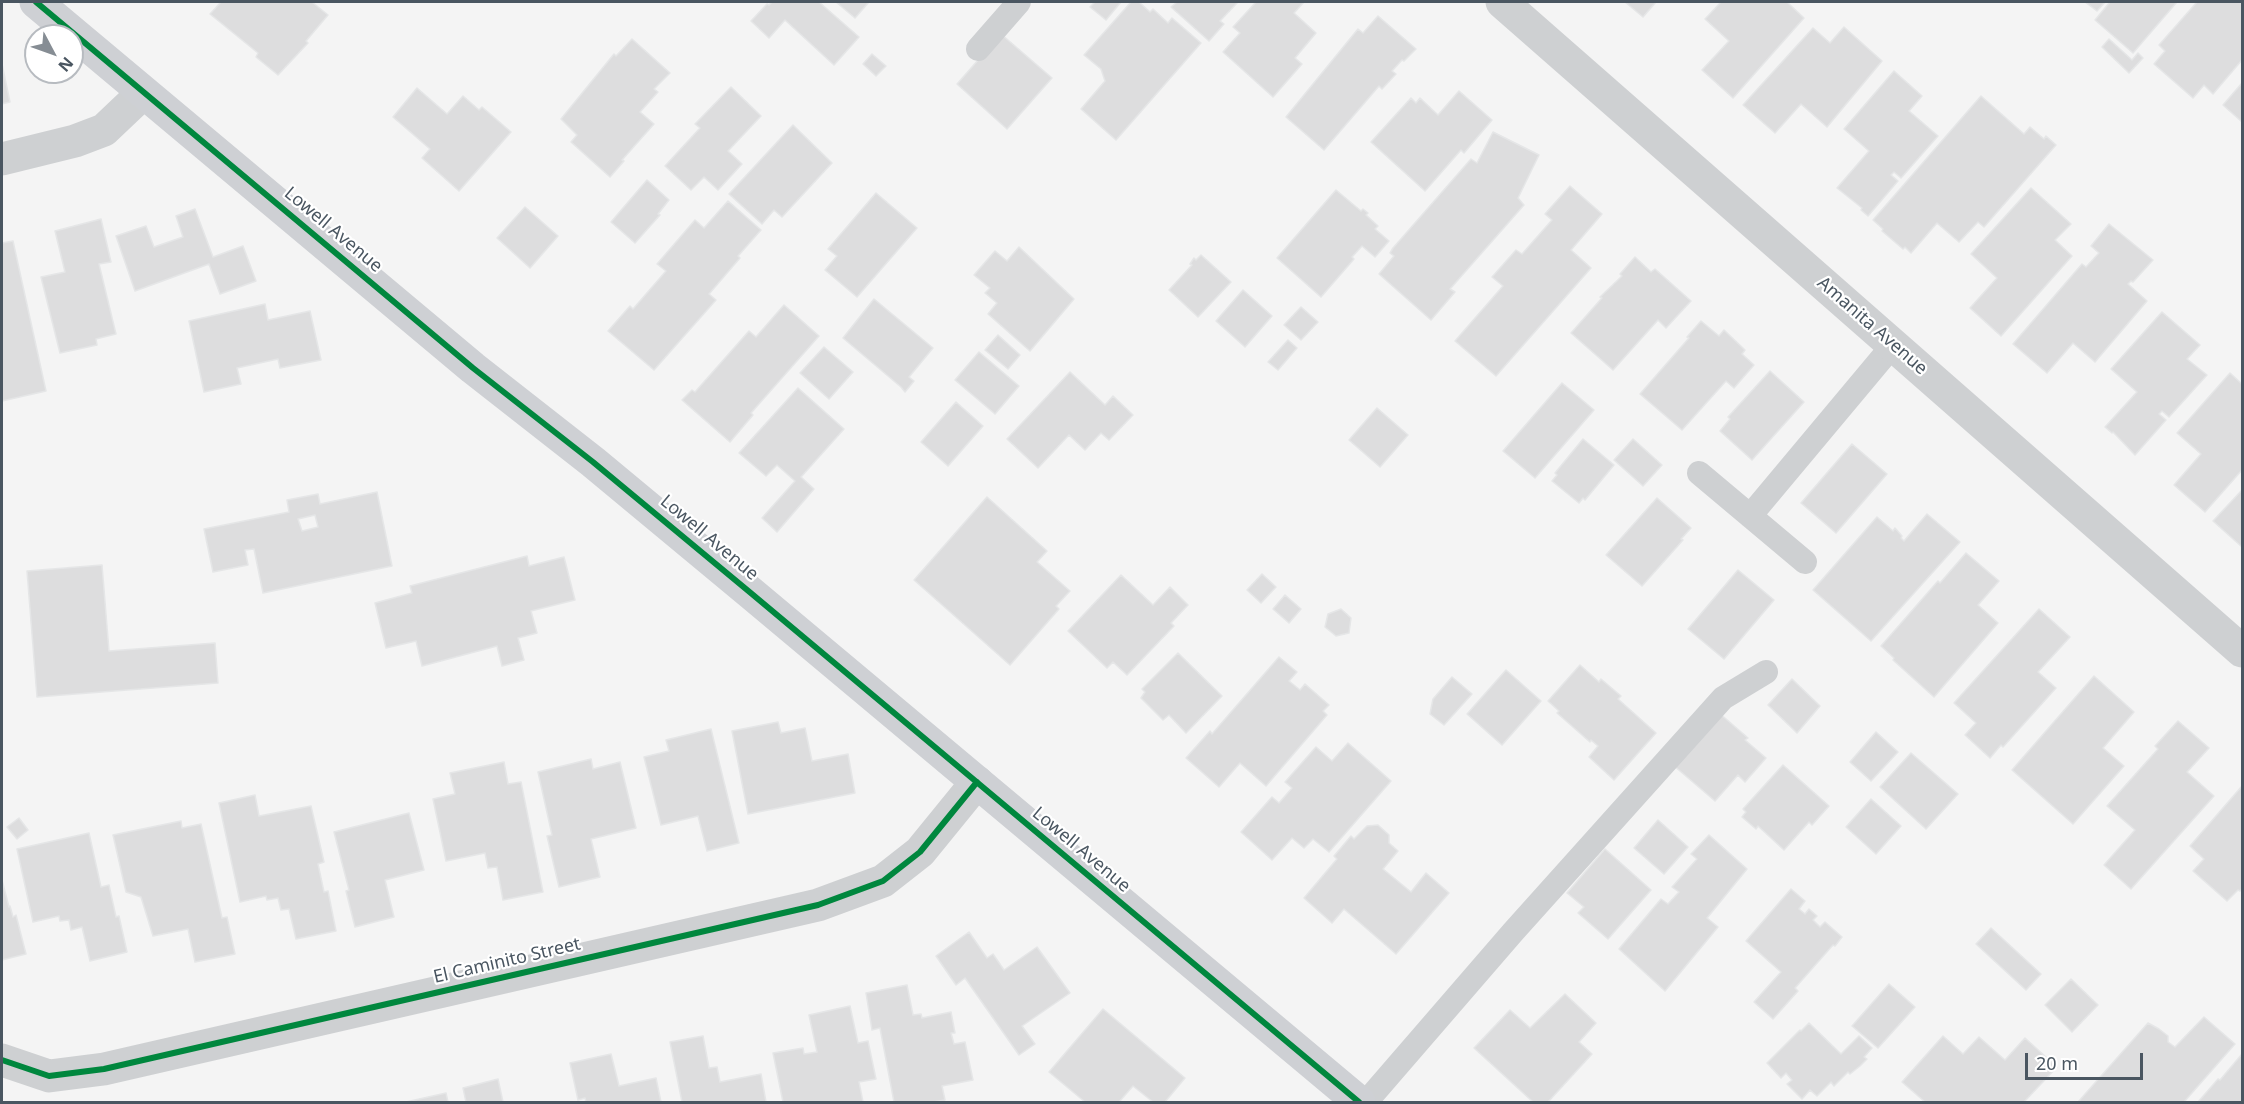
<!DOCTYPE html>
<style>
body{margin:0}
#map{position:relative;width:2244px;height:1104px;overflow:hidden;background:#f4f4f4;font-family:"Noto Sans",sans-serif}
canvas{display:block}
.frame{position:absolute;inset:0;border:3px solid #4a5661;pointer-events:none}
.north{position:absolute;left:24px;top:24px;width:60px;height:60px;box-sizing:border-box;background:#fff;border:2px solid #b7bbc0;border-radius:50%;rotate:131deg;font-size:16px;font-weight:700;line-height:24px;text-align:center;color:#4a5661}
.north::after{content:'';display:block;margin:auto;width:21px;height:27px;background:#868d94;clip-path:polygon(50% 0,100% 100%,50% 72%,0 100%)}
.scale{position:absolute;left:2025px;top:1053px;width:118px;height:27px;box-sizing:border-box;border:3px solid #4a5661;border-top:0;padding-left:8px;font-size:18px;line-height:21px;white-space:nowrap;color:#4a5661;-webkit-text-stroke:4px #fff;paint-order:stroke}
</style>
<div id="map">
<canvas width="2244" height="1104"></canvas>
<div class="frame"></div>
<div class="north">N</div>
<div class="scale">20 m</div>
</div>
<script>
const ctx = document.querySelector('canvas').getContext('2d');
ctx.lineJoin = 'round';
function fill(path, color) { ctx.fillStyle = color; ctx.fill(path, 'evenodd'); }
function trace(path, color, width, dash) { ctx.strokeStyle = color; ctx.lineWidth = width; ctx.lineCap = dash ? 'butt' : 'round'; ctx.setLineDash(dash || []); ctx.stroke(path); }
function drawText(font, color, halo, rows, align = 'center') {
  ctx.font = font + ' "Noto Sans",sans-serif'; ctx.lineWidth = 4.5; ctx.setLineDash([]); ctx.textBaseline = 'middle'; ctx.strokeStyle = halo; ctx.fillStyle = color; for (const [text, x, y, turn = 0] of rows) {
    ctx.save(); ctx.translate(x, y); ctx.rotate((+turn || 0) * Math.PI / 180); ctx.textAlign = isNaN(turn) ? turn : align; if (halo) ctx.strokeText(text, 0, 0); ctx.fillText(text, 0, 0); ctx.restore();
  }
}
const building = new Path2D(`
 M221 2H312L328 15 306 41 308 43 278 75 256 57 258 53 210 14Z
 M772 2H819L859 37 834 65 785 20 769 38 751 21 767 4 769 5Z
 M836 2H869L855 18Z
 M1095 2H1121L1106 20 1090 7Z
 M1131 2H1139L1150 12 1153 9 1168 23 1172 18 1201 43 1116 140 1081 109 1105 81 1101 69 1084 55Z
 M1177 2H1238L1220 21 1224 24 1209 41 1171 7Z
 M1256 2H1304L1294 13 1316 33 1295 58 1302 64 1273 97 1223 52 1240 33 1233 27Z
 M1625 2H1656L1643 17Z
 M1721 2H1787L1804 18 1733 98 1702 70 1729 41 1705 19Z
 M2085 2H2105L2097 11Z
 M2110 2H2177L2133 53 2095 20Z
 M2197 2H2242V60L2213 94 2204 85 2193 98 2154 64 2165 51 2159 45Z
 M1378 16 1416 49 1404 61 1402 60 1392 71 1396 74 1382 89 1379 86 1324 150 1286 117 1358 29 1363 33Z
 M1844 27 1882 61 1827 127 1801 104 1775 133 1743 105 1813 28 1830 43Z
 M1001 34 1052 78 1007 129 957 84Z
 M632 39 670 73 654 89 658 92 640 112 654 124 622 160 624 161 610 177 571 142 577 135 561 119 614 54 616 56Z
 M2109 39 2132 60 2138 53 2143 58 2129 73 2102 47Z
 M872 54 886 66 876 76 863 64Z
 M2 64 10 102 2 104Z
 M1894 71 1922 96 1909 111 1938 136 1901 178 1894 172 1891 175 1898 181 1868 216 1861 210 1862 208 1837 188 1869 151 1844 129Z
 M2242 83V122L2223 105Z
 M731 87 761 116 728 151 742 164 718 190 704 177 691 190 665 166 700 128 695 124Z
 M417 88 447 114 463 96 479 110 482 107 511 132 459 191 422 158 430 149 393 117Z
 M1459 91 1492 120 1464 153 1461 150 1425 191 1371 142 1411 98 1416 103 1420 98 1438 115Z
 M1981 96 2024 134 2030 127 2044 139 2046 136 2056 145 1984 227 1978 222 1959 242 1937 223 1911 253 1905 247 1903 249 1882 231 1883 229 1873 220Z
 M793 125 832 163 782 217 774 210 762 224 729 194Z
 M1493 132 1539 155 1518 198 1524 205 1450 289 1455 292 1431 320 1379 274 1394 256 1390 253 1393 248 1471 159 1477 163Z
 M647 180 669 200 658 214 660 215 635 243 611 222Z
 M1570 186 1602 214 1571 250 1591 268 1496 376 1455 341 1503 286 1492 277 1516 250 1522 254 1552 220 1545 214Z
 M2031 188 2071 224 2055 240 2072 256 2001 336 1970 308 1997 278 1971 254Z
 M1336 190 1361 211 1363 209 1368 213 1366 215 1378 226 1375 229 1389 241 1375 257 1362 246 1352 257 1354 259 1321 297 1277 258Z
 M876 193 917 228 857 297 825 270 837 256 828 249Z
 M728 201 761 230 738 256 740 258 709 294 716 300 654 370 608 331 630 306 633 309 666 271 657 264 695 220 704 228Z
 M525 207 558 236 530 268 497 238Z
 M195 209 213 257 243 246 256 281 220 294 209 264 135 291 116 236 146 226 154 247 183 237 176 216Z
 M101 219 111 262 99 264 116 334 96 339 97 345 60 353 41 277 65 272 55 231Z
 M2109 224 2153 260 2133 282 2131 281 2128 284 2147 301 2095 362 2073 343 2047 373 2013 344 2082 264 2086 267 2099 253 2091 246Z
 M13 241 46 391 2 401V243Z
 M1019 247 1074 299 1030 351 988 314 997 303 985 293 990 288 974 275 995 251 1007 261Z
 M1201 255 1231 282 1198 317 1169 290 1192 265 1190 264 1194 258 1196 260Z
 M1635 257 1651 272 1655 269 1691 301 1666 328 1658 320 1613 370 1571 333 1602 298 1600 297 1622 276 1620 274Z
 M1243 290 1272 316 1245 347 1216 321Z
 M874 299 933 348 909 377 914 381 905 392 901 387 843 338Z
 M265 304 268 320 310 311 321 360 280 368 278 359 237 368 241 384 204 392 189 321Z
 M784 305 819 336 751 413 753 415 730 442 682 400 692 390 695 392 749 331 756 337Z
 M1301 307 1318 322 1301 340 1284 325Z
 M2162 312 2200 345 2187 359 2207 375 2169 417 2162 411 2159 414 2166 420 2135 455 2113 432 2112 433 2105 427 2137 392 2111 369Z
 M1701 321 1719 336 1724 330 1745 350 1742 354 1754 365 1734 388 1726 381 1682 430 1640 394 1689 338 1687 337Z
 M998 335 1020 355 1008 369 985 350Z
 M1288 340 1297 348 1278 370 1268 362Z
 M824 347 853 372 829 399 800 373Z
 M979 352 1019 386 995 414 955 380Z
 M1770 371 1804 402 1752 460 1720 431 1730 419 1728 417Z
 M1070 372 1105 405 1113 396 1133 415 1109 440 1101 433 1085 450 1069 435 1038 468 1007 439Z
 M2230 373 2242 384V470L2205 512 2174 485 2201 454 2177 433Z
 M1562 383 1594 410 1535 478 1503 451Z
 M798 388 844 429 801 477 814 489 777 532 762 518 795 481 777 465 766 476 739 453Z
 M956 402 983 426 948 466 921 442Z
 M1377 408 1408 435 1380 467 1349 440Z
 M1583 439 1614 465 1585 500 1583 498 1579 503 1552 481 1557 475 1555 473Z
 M1633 439 1662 465 1643 486 1614 460Z
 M1852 444 1887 474 1836 533 1801 503Z
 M2242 490V547L2213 521Z
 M377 492 392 566 263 593 254 549 245 550 248 565 213 572 204 529 289 512 287 500 318 494 320 504ZM315 515 318 527 302 531 298 519Z
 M987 497 1047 551 1037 562 1070 591 1056 606 1059 609 1010 665 914 580Z
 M1657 498 1691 528 1681 539 1683 540 1642 586 1606 555Z
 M1927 514 1960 542 1871 641 1813 590 1877 517 1893 531 1895 528 1902 536 1901 538 1904 541Z
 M1966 553 1999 581 1978 605 1998 623 1934 697 1893 660 1894 658 1881 646 1938 581 1940 583Z
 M527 556 529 566 564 557 575 600 531 611 537 633 518 638 524 660 502 666 497 646 422 666 416 641 386 648 375 603 412 593 410 586Z
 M102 565 109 651 215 643 218 683 37 697 27 571Z
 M1738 570 1774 600 1724 659 1688 629Z
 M1262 574 1276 587 1261 603 1247 590Z
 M1121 575 1153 605 1170 587 1188 605 1171 623 1174 626 1127 675 1113 662 1107 668 1068 631Z
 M1285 595 1301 609 1289 623 1273 609Z
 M1341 609 1351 618 1349 633 1336 636 1325 627 1328 614Z
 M2039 609 2070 637 2038 672 2056 688 2003 747 2001 745 1990 758 1965 735 1976 723 1954 703Z
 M1178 653 1222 696 1186 733 1169 715 1163 720 1141 698 1145 692 1142 689Z
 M1279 657 1297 672 1289 681 1300 690 1305 684 1329 705 1323 711 1327 715 1266 786 1240 763 1219 787 1186 758 1210 731 1212 734Z
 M1580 665 1599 682 1601 679 1621 696 1618 699 1656 733 1614 780 1589 757 1598 746 1591 740 1590 742 1557 713 1559 711 1548 701Z
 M1506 670 1541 701 1502 745 1467 714Z
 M2094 676 2134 712 2103 748 2124 766 2073 824 2012 770Z
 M1452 677 1472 694 1444 725 1430 714 1433 699Z
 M1792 679 1820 706 1797 733 1768 705Z
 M1718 712 1748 738 1745 740 1766 758 1745 782 1738 775 1715 801 1673 765Z
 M2178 721 2209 748 2187 772 2214 796 2131 889 2104 865 2135 830 2107 806 2158 749 2155 746Z
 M778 722 781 733 805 728 812 761 848 754 855 793 748 814 732 731Z
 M711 729 739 843 707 851 698 816 661 825 644 757 669 751 666 740Z
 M1876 732 1898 752 1871 781 1850 762Z
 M1348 743 1391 781 1329 852 1313 839 1304 848 1292 838 1272 860 1241 832 1272 797 1279 803 1292 788 1285 782 1316 747 1332 761Z
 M1911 753 1958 794 1926 829 1880 787Z
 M591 759 593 769 620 762 636 828 591 839 600 877 559 887 547 836 552 835 538 772Z
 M504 762 508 784 521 782 543 892 503 900 497 867 488 868 485 853 446 861 433 799 455 794 450 773Z
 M1783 765 1829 806 1812 825 1809 822 1784 850 1758 826 1756 829 1742 817 1746 812 1743 809Z
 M2242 786V889L2240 891 2238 890 2227 901 2193 871 2204 859 2190 846Z
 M255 795 259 816 311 806 324 862 318 864 324 892 328 891 336 931 296 939 289 909 281 910 278 898 267 900 266 896 240 902 219 803Z
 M1871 799 1901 826 1876 854 1846 827Z
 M409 813 424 870 385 880 394 917 355 927 346 891 349 890 334 832Z
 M19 818 28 830 17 839 7 827Z
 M1658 820 1688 847 1664 874 1634 848Z
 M181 821 182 828 201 824 222 918 227 917 235 954 195 962 188 929 153 936 141 897 126 892 113 835Z
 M1378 825 1389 835V843L1398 851 1383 869 1411 892 1426 873 1449 893 1396 954 1344 909 1332 923 1304 898 1337 859 1334 856 1351 836 1354 839 1367 826Z
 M89 833 101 887 109 885 116 917 119 916 127 952 90 961 82 927 71 930 69 920 60 921 59 916 33 922 17 849Z
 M1709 835 1747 869 1707 918 1718 927 1665 991 1619 949 1661 899 1668 904 1679 892 1672 887 1697 859 1691 854Z
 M1605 849 1651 890 1608 939 1578 913 1584 907 1567 893Z
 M2 880 9 907 10 906 13 917 16 915 26 954 2 960Z
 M1791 889 1805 901 1799 909 1805 914 1809 909 1817 916 1813 920 1820 927 1825 922 1842 937 1835 946 1833 945 1795 988 1798 991 1773 1019 1754 1002 1781 972 1746 941Z
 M1991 928 2041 974 2026 990 1976 944Z
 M969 932 987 958 993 954 1004 970 1037 947 1070 993 1022 1026 1035 1044 1019 1055 965 978 956 985 936 956Z
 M2071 979 2098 1005 2072 1032 2045 1005Z
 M1889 984 1915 1007 1878 1048 1852 1026Z
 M907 985 913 1015 921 1014 922 1018 951 1012 955 1033H951L954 1044 965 1042 973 1080 942 1086 945 1100 933 1102H894L880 1028 872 1030 866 993Z
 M1565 994 1596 1023 1579 1042 1592 1054 1548 1102H1533L1474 1048 1510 1010 1530 1028Z
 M850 1006 858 1043 868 1041 876 1079 859 1082 863 1102H783L773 1053 803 1048 804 1054 817 1052 809 1015Z
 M1103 1009 1185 1078 1165 1102H1153L1133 1086 1119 1102H1085L1049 1072Z
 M2204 1017 2235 1044 2184 1102H2078L2148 1023 2159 1029 2168 1036V1042L2175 1047Z
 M1809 1023 1841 1054 1859 1036 1872 1048 1864 1057 1867 1059 1860 1066 1850 1074 1848 1072 1834 1086 1831 1082 1817 1096 1810 1090 1802 1099 1787 1084 1792 1080 1786 1073 1781 1078 1767 1063 1800 1030 1801 1031Z
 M703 1036 709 1068 717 1067 720 1082 761 1074 766 1102H682L670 1042Z
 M1943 1036 1963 1054 1979 1037 2005 1060 2025 1038 2057 1067 2024 1102H1925L1902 1082Z
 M611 1054 619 1086 656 1078 661 1102H586L585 1098 578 1100 570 1063Z
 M2242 1054V1102H2198L2218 1079 2220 1080Z
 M498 1079 503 1102H466L463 1088Z
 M446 1093 448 1102H406Z`);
fill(building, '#ddddde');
trace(building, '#e5e6e7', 1.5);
trace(new Path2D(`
 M978 49 1019 2
 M1699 473 1805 562
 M1750 516 1893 345
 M1366 1102 1513 932 1723 698 1766 672`), '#ced0d2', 24);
trace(new Path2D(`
 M1502 2 2242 651
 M2 159 75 141 104 130 143 93
 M2 1060 49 1076 104 1069 818 905 883 881 920 852 977 782`), '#ced0d2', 33);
trace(new Path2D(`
 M36 2 473 368 593 462 752 594 1359 1102`), '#ced0d4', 33);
trace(new Path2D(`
 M36 2 473 368 593 462 752 594 1359 1102
 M2 1060 49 1076 104 1069 818 905 883 881 920 852 977 782`), '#00873e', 6);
drawText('18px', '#4a5661', '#fff', [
 ["Lowell Avenue",333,230,40],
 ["Amanita Avenue",1872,326,41],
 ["Lowell Avenue",709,538,40],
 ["Lowell Avenue",1081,850,40],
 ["El Caminito Street",507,961,-13]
]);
</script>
